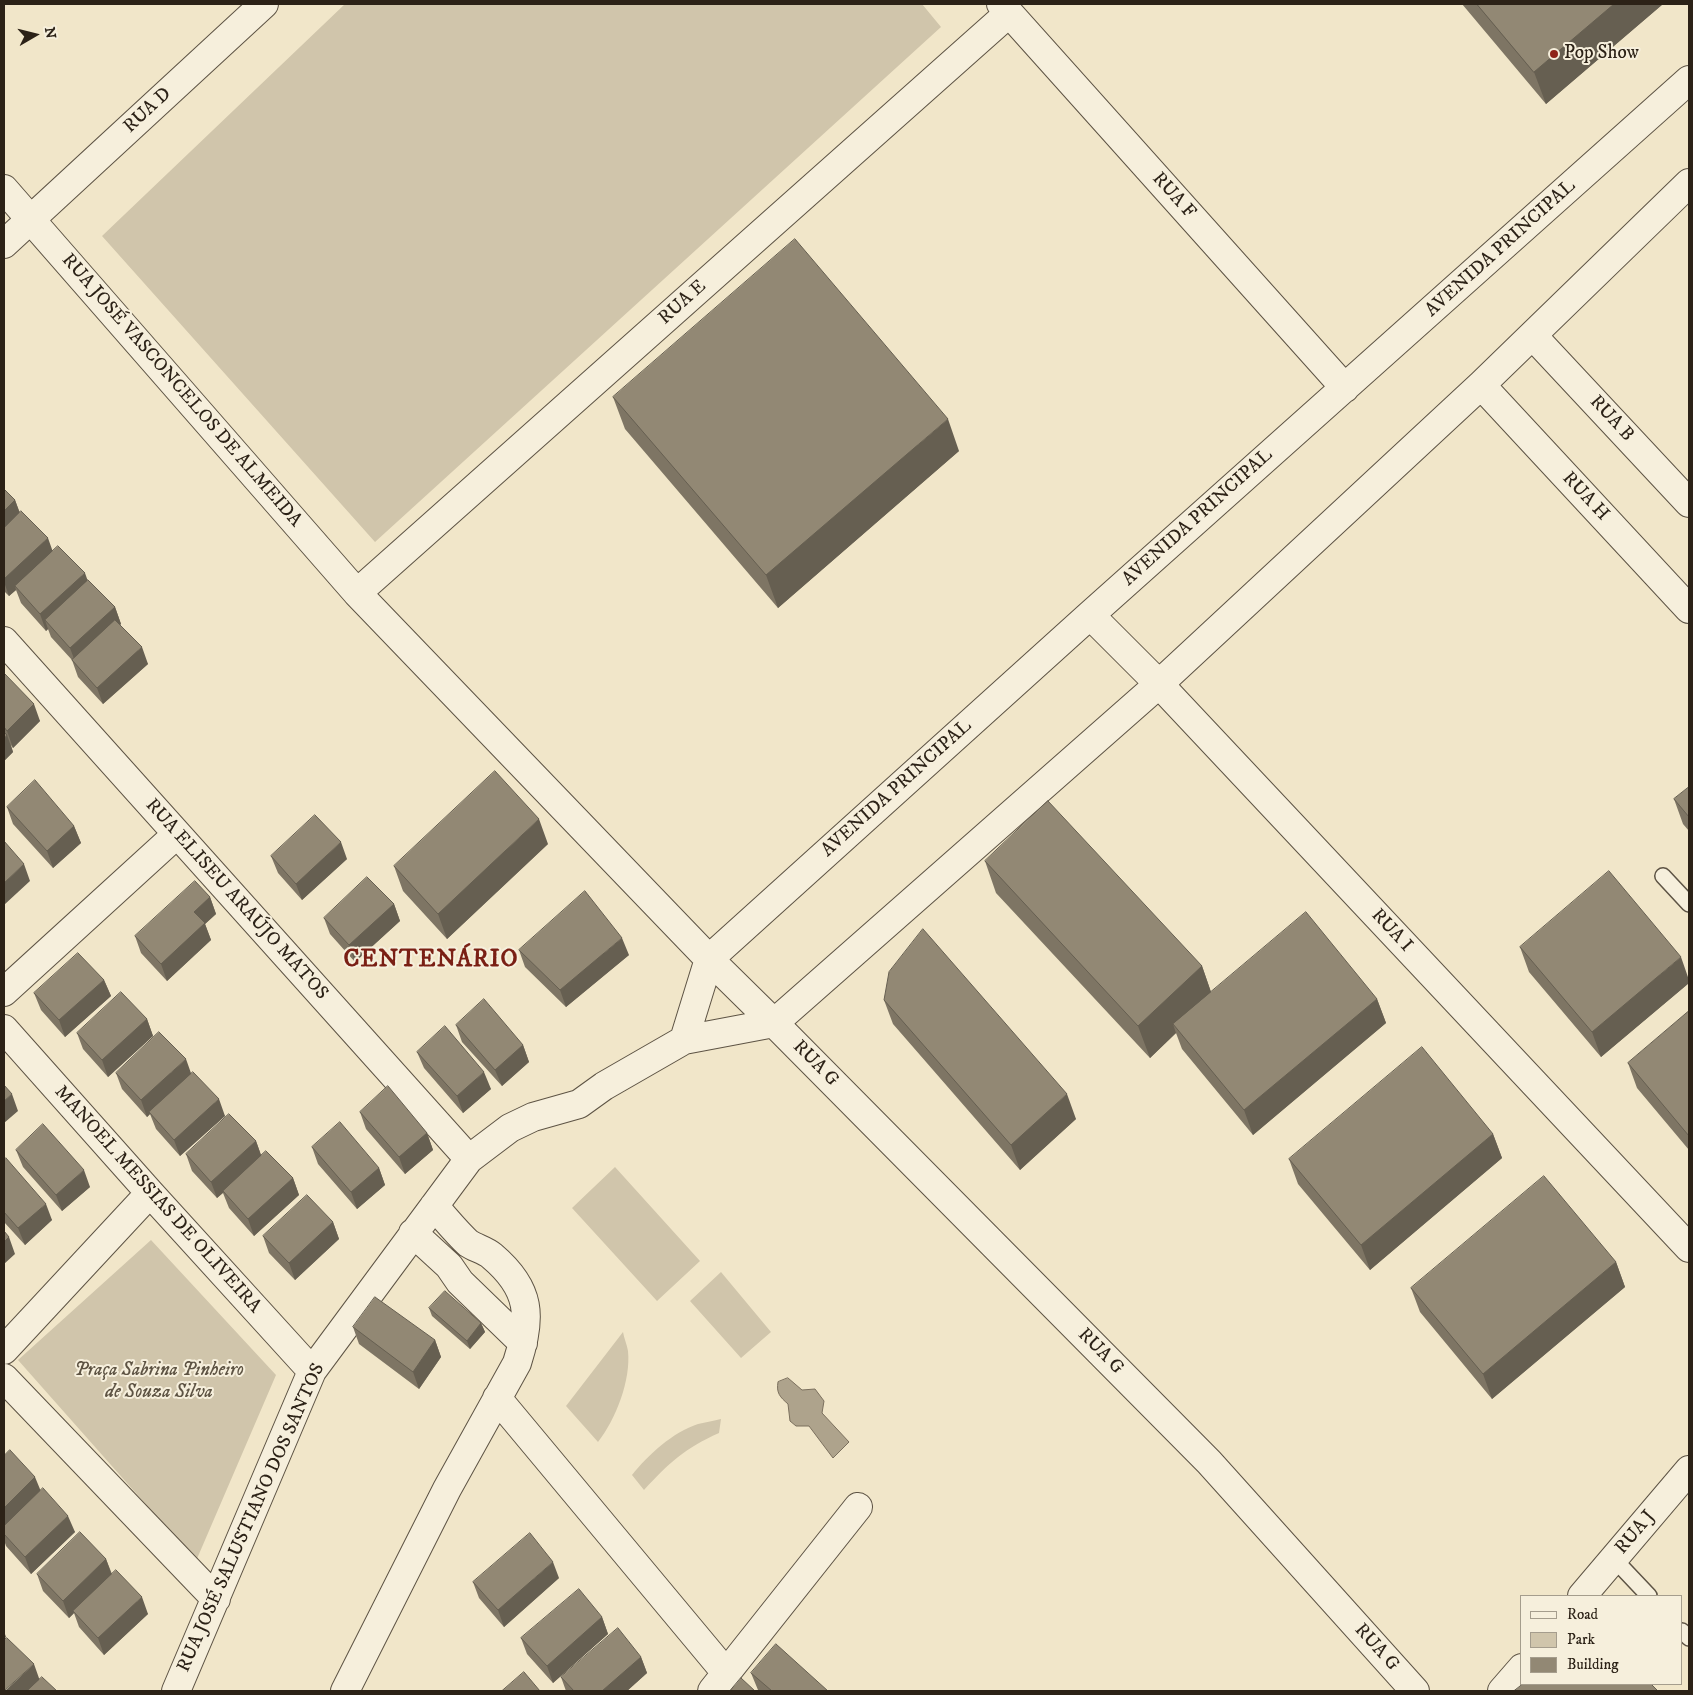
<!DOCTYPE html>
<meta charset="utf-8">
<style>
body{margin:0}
#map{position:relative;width:1693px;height:1695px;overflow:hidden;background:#f1e6c9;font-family:"IM FELL DW Pica",serif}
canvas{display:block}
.frame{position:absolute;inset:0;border:5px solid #2c2217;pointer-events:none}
.legend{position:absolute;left:1520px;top:1595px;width:162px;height:90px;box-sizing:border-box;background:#f6efdc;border:1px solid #a59d8d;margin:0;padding:6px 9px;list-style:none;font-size:15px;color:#2c2217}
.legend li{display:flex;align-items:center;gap:10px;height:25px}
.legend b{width:25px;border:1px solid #a59d8d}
.north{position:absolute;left:10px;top:10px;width:50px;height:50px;-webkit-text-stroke:4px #f6efdc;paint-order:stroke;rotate:82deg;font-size:14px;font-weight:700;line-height:20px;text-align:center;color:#2c2217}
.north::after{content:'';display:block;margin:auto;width:18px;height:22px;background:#2c2217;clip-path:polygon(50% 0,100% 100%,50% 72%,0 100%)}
</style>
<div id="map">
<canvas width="1693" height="1695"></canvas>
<div class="frame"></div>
<ul class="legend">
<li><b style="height:6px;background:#f6efdc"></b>Road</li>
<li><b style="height:14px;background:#d0c5ab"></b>Park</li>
<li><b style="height:14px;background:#928874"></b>Building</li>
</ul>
<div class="north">N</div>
</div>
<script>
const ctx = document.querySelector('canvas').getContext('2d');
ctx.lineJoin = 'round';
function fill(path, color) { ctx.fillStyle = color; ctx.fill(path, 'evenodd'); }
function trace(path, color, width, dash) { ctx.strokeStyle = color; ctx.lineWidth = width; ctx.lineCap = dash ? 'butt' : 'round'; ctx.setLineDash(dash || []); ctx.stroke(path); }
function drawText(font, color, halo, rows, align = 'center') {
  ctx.font = font + ' "IM FELL DW Pica",serif'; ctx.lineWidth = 4; ctx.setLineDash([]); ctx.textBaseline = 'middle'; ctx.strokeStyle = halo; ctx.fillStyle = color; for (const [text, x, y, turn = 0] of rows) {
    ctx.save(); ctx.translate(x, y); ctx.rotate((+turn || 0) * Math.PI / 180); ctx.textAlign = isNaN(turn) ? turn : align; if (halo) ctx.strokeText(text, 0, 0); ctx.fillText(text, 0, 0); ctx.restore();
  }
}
fill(new Path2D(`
 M345 4H922L941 27 375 542 102 236Z
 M615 1167 700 1261 657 1301 572 1208Z
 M151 1240 276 1375 196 1561 18 1360Z
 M721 1272 771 1332 741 1358 690 1301Z
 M623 1332C624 1338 627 1345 628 1351 631 1380 616 1419 598 1442L566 1406Z
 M721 1419 719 1433C685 1448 669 1463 644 1490L632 1475C648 1455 673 1432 698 1424 706 1422 714 1421 721 1419Z`), '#d0c5ab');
const water = new Path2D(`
 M788 1378 802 1390 815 1389 824 1401 822 1413 849 1442 833 1458 809 1426H796L790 1421 788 1404C780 1397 776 1393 778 1382Z`);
fill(water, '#aea38c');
trace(water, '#7a6f5d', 1);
const service = new Path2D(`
 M1663 876 1689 904
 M1614 1559 1649 1596
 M1682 1631 1689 1638`);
const minor = new Path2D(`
 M1001 4 1345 388
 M4 189 357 593 709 959 774 1023 1209 1462 1415 1691
 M4 244 264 4
 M1533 336 1689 503
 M1481 385 1689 609
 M357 593 1009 13
 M1090 615 1159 684 1689 1248
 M4 641 469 1159
 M4 992 176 835
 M774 1023 1159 684 1481 385 1689 183
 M4 1029 150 1193 312 1371
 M684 1040 709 959 1090 615 1689 80
 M413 1233 449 1266 460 1282 523 1343
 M4 1350 150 1193
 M4 1378 216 1599
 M497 1398 727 1674
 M1582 1596 1689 1470
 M176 1691 312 1371 469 1159 510 1128 533 1117 579 1104 604 1086 684 1040 774 1023
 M345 1691 447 1489 517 1363C532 1317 531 1289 492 1256 485 1250 475 1248 468 1243 456 1232 445 1218 434 1206
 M712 1691 858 1507
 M1502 1691 1522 1668`);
trace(service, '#5d5344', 18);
trace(minor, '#5d5344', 30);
trace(service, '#f6efdc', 15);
trace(minor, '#f6efdc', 28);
fill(new Path2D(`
 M1462 4H1663L1546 104Z
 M613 397 959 451 778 608 625 429Z
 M4 489 15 500 20 513 52 551 88 581 115 607 121 624 120 625 148 664 103 704 78 677 72 660 51 637 48 629 46 631 21 603 16 590 9 596 4 591Z
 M4 673 40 721 13 748 11 745 13 752 4 761Z
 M1689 787V831L1683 824 1674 799Z
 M7 807 74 826 81 843 53 868 13 824Z
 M548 844 447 939 403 891 394 866Z
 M271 856 347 859 302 900 278 873Z
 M985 861 1202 966 1211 992 1377 999 1386 1023 1253 1135 1182 1049 1176 1033 1150 1058 996 893Z
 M210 897 216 914 205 924 211 940 167 981 141 953 135 936Z
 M394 904 400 921 355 962 330 934 324 918Z
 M1520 947 1689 980V983L1601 1057 1529 972Z
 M519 950 629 955 566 1007 525 967Z
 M104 980 111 996 65 1037 41 1010 34 993Z
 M884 1000 1076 1119 1020 1170 893 1024Z
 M1689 1011V1150L1637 1088 1628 1063Z
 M147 1019 153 1036 108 1077 83 1049 77 1033Z
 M456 1025 523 1045 529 1062 502 1086 462 1042Z
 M417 1052 491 1089 463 1113 424 1068Z
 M116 1073H191L225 1116 180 1156 156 1129 150 1114 147 1117 122 1089Z
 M360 1112 427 1133 433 1150 405 1174 366 1129Z
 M1493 1134 1502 1158 1370 1270 1298 1184 1289 1159Z
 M256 1141 261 1155 293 1178 299 1195 254 1236 229 1208 223 1193 217 1198 192 1171 186 1154Z
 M312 1147 379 1168 385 1185 357 1209 318 1164Z
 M16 1150 90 1187 62 1211 23 1167Z
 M4 1160 52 1220 25 1245 4 1222Z
 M333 1222 339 1239 295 1280 269 1253 263 1236Z
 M1616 1262 1625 1287 1492 1399 1420 1312 1411 1288Z
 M429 1308 481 1323 485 1332 470 1349 432 1316Z
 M353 1327 435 1340 441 1357 419 1389 359 1344Z
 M4 1456 40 1491 75 1532 31 1574 6 1546 4 1540Z
 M106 1559 112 1574 148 1614 104 1655 79 1627 74 1613 69 1618 43 1591 37 1574Z
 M559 1578 504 1627 479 1598 473 1582Z
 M602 1617 608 1634 553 1683 527 1654 521 1638Z
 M641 1657 647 1673 627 1691H566L561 1677Z
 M751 1673 828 1691H759L758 1690Z`), '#7e7564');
fill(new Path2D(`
 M1614 4H1663L1546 104 1534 72Z
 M948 419 959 451 778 608 766 575Z
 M15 500 21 517 4 533V511Z
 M48 538 54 555 15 586 16 590 9 596 4 582V579Z
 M85 573 91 590 45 620 48 629 46 631 40 614Z
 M115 607 121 624 76 664 70 648Z
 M142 647 148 664 103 704 97 688Z
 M34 704 40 721 13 748 7 731Z
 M7 735 13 752 4 761V739Z
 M539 819 548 844 447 939 438 914Z
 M74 826 81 843 53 868 47 851Z
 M341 842 347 859 302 900 296 884Z
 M24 864 30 881 4 905V883Z
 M210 897 216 914 205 924 211 940 167 981 161 964 194 912Z
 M394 904 400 921 355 962 349 945Z
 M622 938 629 955 566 1007 560 990Z
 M1681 957 1689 980V983L1601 1057 1592 1032Z
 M1202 966 1213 998 1173 1024 1176 1033 1150 1058 1138 1026Z
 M104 980 111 996 65 1037 59 1020Z
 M1377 999 1386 1023 1253 1135 1244 1110Z
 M147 1019 153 1036 108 1077 102 1060Z
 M523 1045 529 1062 502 1086 495 1070Z
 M186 1059 192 1076 149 1112 150 1114 147 1117 141 1100Z
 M484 1072 491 1089 463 1113 457 1096Z
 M12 1094 18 1111 4 1123V1101Z
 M1067 1094 1076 1119 1020 1170 1011 1145Z
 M219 1099 225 1116 180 1156 174 1140Z
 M427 1133 433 1150 405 1174 399 1157Z
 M1493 1134 1502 1158 1370 1270 1361 1245Z
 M256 1141 262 1158 217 1198 211 1182Z
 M379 1168 385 1185 357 1209 351 1192Z
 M84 1170 90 1187 62 1211 56 1195Z
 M293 1178 299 1195 254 1236 248 1219Z
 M46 1204 52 1220 25 1245 18 1228Z
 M333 1222 339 1239 295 1280 289 1263Z
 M9 1237 15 1254 4 1264V1242Z
 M1616 1262 1625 1287 1492 1399 1483 1374Z
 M481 1323 485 1332 470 1349 467 1341Z
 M435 1340 441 1357 419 1389 413 1372Z
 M35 1477 42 1494 4 1530V1508Z
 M68 1516 75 1532 31 1574 25 1557Z
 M106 1559 112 1576 73 1611 74 1613 69 1618 63 1601Z
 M553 1562 559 1578 504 1627 498 1610Z
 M142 1597 148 1614 104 1655 98 1638Z
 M602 1617 608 1634 553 1683 547 1666Z
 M4 1631 6 1637 4 1639Z
 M641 1657 647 1673 627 1691H602Z
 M34 1664 40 1681 29 1691H5Z`), '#665f51');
const building = new Path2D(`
 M1477 4H1614L1534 72Z
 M795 239 948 419 766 575 613 397Z
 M4 489 15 500 4 511Z
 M21 511 48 538 4 579V528Z
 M58 546 85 573 40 614 15 586Z
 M88 580 115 607 70 648 45 620Z
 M115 620 142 647 97 688 72 660Z
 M4 673 34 704 7 731 4 727Z
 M4 732 7 735 4 739Z
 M495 771 539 819 438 914 394 866Z
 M35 780 74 826 47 851 7 807Z
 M1689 787V817L1674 799Z
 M1048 801 1202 966 1138 1026 985 861Z
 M315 815 341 842 296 884 271 856Z
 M4 841 24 864 4 883Z
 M1609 871 1681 957 1592 1032 1520 947Z
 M367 877 394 904 349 945 324 918Z
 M195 881 210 897 194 912 205 923 161 964 135 936Z
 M585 891 622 938 560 990 519 950Z
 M1306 912 1377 999 1244 1110 1173 1024Z
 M923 929 1067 1094 1011 1145 884 1000 889 972Z
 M78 953 104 980 59 1020 34 993Z
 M121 992 147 1019 102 1060 77 1033Z
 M484 999 523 1045 495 1070 456 1025Z
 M1689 1011V1136L1628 1063Z
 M445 1026 484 1072 457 1096 417 1052Z
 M159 1032 186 1059 141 1100 116 1073Z
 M1422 1047 1493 1134 1361 1245 1289 1159Z
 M193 1072 219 1099 174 1140 149 1112Z
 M4 1085 12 1094 4 1101Z
 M388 1086 427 1133 399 1157 360 1112Z
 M229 1114 256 1141 211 1182 186 1154Z
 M340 1122 379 1168 351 1192 312 1147Z
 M43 1124 84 1170 56 1195 16 1150Z
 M266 1151 293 1178 248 1219 223 1191Z
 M6 1158 46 1204 18 1228 4 1212V1160Z
 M1544 1176 1616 1262 1483 1374 1411 1288Z
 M307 1195 333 1222 289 1263 263 1236Z
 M4 1231 9 1237 4 1242Z
 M445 1291 481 1323 467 1341 429 1308Z
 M375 1297 435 1340 413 1372 353 1327Z
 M10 1450 35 1477 4 1508V1456Z
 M43 1488 68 1516 25 1557 4 1534V1526Z
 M80 1532 106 1559 63 1601 37 1574Z
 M530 1533 553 1562 498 1610 473 1582Z
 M116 1570 142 1597 98 1638 73 1611Z
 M579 1589 602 1617 547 1666 521 1638Z
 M618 1628 641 1657 602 1691H574L561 1677Z
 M7 1638 34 1664 4 1691V1640Z
 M776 1644 828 1691H772L751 1673Z
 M524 1672 540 1691H502Z
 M42 1677 57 1691H27Z
 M741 1678 755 1691H730Z
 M1523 1684H1651L1658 1691H1514Z`);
fill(building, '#928874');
trace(building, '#665f51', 1);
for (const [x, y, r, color] of [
 [1554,54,5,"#8f2418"]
]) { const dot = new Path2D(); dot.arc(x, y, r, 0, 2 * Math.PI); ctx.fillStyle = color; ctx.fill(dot); trace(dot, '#f6efdc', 2); }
drawText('19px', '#2c2217', '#f6efdc', [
 ["Pop Show",1564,54]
], 'left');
drawText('19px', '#2c2217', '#f6efdc', [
 ["RUA D",148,111,-43],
 ["RUA F",1173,196,48],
 ["AVENIDA PRINCIPAL",1501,249,-42],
 ["RUA E",683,303,-42],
 ["RUA JOSÉ VASCONCELOS DE ALMEIDA",181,391,49],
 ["RUA B",1611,419,47],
 ["RUA H",1585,497,47],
 ["AVENIDA PRINCIPAL",1198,518,-42],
 ["AVENIDA PRINCIPAL",897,789,-42],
 ["RUA ELISEU ARAÚJO MATOS",236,900,48],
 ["RUA I",1391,931,47],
 ["RUA G",815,1064,45],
 ["MANOEL MESSIAS DE OLIVEIRA",157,1200,48],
 ["RUA G",1100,1352,45],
 ["RUA JOSÉ SALUSTIANO DOS SANTOS",252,1518,-66],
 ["RUA J",1636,1533,-50],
 ["RUA G",1376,1648,48]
]);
drawText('italic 19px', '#5d5343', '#f6efdc', [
 ["Praça Sabrina Pinheiro",159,1371],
 ["de Souza Silva",159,1393]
]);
ctx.letterSpacing = '1px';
drawText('bold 24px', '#7a1f14', '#f6efdc', [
 ["CENTENÁRIO",431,961]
]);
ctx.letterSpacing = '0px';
</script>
